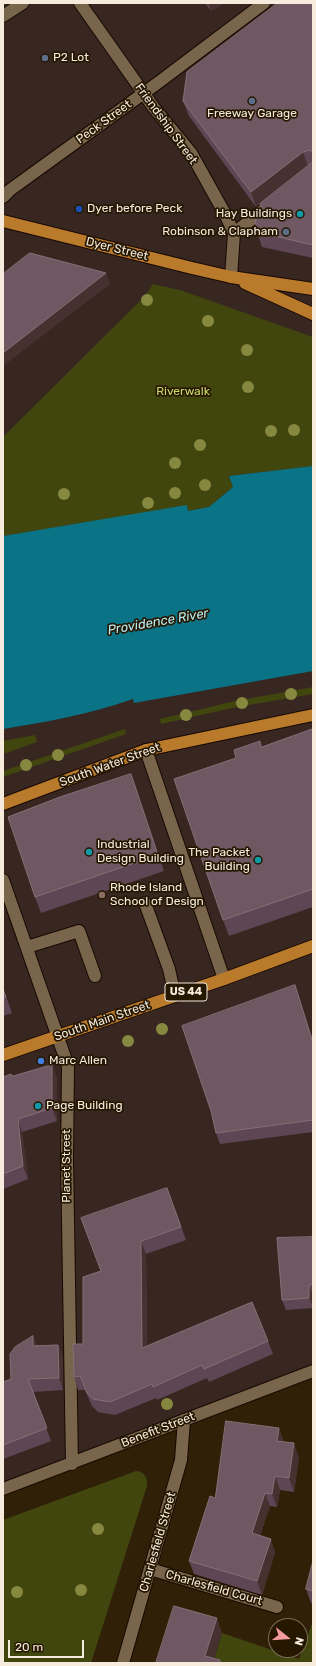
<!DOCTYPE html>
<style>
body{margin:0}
#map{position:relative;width:316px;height:1666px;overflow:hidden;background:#302008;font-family:Rubik,sans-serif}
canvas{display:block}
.frame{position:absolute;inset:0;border:4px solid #f6ebdd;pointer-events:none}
.north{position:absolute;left:268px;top:1618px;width:40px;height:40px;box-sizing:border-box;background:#261701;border:1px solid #796c59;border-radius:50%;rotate:107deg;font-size:11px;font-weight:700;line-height:16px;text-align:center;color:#f6ebdd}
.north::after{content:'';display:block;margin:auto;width:14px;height:18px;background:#f49aa0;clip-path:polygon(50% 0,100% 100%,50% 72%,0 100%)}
.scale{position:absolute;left:8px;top:1640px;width:76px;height:18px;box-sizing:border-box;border:2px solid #f6ebdd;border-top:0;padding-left:5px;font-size:12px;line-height:14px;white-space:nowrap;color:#f6ebdd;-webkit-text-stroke:3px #261701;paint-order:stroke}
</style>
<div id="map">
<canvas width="316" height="1666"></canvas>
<div class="frame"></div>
<div class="north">N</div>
<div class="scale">20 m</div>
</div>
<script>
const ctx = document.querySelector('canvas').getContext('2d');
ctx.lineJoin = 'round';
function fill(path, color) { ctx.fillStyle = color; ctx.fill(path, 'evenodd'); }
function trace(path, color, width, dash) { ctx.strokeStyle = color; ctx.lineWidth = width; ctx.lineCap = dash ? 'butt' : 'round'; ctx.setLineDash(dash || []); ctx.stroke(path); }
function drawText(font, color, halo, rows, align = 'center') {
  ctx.font = font + ' Rubik,sans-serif'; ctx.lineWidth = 3.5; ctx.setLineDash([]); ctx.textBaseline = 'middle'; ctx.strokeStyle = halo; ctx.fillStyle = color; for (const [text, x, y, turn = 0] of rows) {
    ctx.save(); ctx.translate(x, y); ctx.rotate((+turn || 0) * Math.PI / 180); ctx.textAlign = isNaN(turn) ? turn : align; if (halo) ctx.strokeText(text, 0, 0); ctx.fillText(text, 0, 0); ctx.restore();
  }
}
fill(new Path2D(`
 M3 3H313V1371L3 1489Z`), '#382621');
fill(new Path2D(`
 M153 284 180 290 313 337V466L229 476 233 487 209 507 188 511 187 506 3 536V437L144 297Z
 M313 687V694L237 707 161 724 160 719 235 701Z
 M125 729 126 734 3 777V771Z
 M35 735 37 742 3 754V741Z
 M136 1471C144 1471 148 1478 147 1486L91 1663H3V1520Z
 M313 1621V1663H213L222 1633 299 1659Z`), '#40460e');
fill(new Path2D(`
 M313 466V671L134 703 133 699C91 714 46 722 3 729V536L187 505 188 511 209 507 233 487 229 476Z`), '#0a7385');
const service = new Path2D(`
 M145 903 169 969 175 996
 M27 947 79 931 95 976`);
const minor = new Path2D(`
 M3 16 23 3
 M3 197 10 190 159 82 264 3
 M234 233 274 202
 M150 1569 277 1607
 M123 1663 181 1460 184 1420`);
const tertiary = new Path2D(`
 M80 3 154 108 191 153 225 214 234 233 231 277
 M146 750 224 979
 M3 880 68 1066 67 1159 72 1464
 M3 1489 313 1371`);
const primary = new Path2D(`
 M3 221 192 268 231 277 313 289
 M245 283 313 314
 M3 804 146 750 313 715
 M3 1055 224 979 313 946`);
trace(service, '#180900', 14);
trace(minor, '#180900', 14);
trace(tertiary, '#180900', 14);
trace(primary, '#180900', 14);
trace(service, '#78654c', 12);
trace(minor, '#78654c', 12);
trace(tertiary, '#78654c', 12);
trace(primary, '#b97a2c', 12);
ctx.fillStyle = '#878840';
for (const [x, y] of [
 [147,300],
 [208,321],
 [247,350],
 [248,387],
 [294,430],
 [271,431],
 [200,445],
 [175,463],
 [205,485],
 [175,493],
 [64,494],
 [148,503],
 [291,694],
 [242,703],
 [186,715],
 [58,755],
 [26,765],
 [162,1029],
 [128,1041],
 [167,1404],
 [98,1529],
 [81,1590],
 [17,1592]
]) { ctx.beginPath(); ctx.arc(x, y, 6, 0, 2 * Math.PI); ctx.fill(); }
fill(new Path2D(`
 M205 3H224L211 11Z
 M313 3V258L262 247 257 232 263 214 260 204 308 166 256 207 189 116 183 101Z
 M313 729V907L229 936 223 920 236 758 260 741 262 747Z
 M136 791 164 871 41 913 35 897Z
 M295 985 313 1041V1132L220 1144 216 1133Z
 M3 988 12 1013 3 1016Z
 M12 1076 57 1078V1121L22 1132 28 1179 3 1189V1077Z
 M167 1188 186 1240 146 1254 147 1346 268 1341 273 1354 209 1382 207 1378 157 1400 156 1398 115 1415 98 1412 92 1406 85 1390H78L74 1377 83 1344 101 1271Z
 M313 1237V1308L286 1310 282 1300Z
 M33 1336 37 1346 58 1345 63 1358V1390L33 1392 51 1441 3 1459V1382L11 1379Z
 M279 1428 283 1442 299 1457 294 1492 280 1490 277 1507 270 1506 260 1535 275 1552 262 1595 194 1574 189 1561 215 1498Z
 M313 1561V1604L311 1603 306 1589Z`), '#5f4654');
fill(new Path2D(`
 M208 3H224L211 11Z
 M303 152 308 166 256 207 251 192Z
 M106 273 110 284 3 366V353Z
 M131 774 136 791 164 871 158 855Z
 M295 985 299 997 313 1041V1043Z
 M52 1065 57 1078V1121L52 1108Z
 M18 1119 22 1132 28 1179 23 1166Z
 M141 1241 146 1254 147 1361 142 1348Z
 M309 1285 313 1295V1307L309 1298Z
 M33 1336 38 1349 33 1346Z
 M58 1345 63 1358V1390L59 1378Z
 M279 1428 284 1442 277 1441Z
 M294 1443 299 1457 294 1492 289 1478Z
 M275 1476 280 1490 277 1507 272 1494Z
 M265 1493 270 1506 257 1546 252 1533Z
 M271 1539 275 1552 262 1595 257 1581Z
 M217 1618 222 1633 213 1663 205 1656Z`), '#463030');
const building = new Path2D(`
 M278 3H313V153L310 150 303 152 251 192 183 101 187 72Z
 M313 162V245L257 232 255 220 265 212 260 204Z
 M30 253 106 273 3 353V274Z
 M313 729V889L223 920 174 779 236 758 234 750 260 741 261 747Z
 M131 774 158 855 35 897 8 817 60 797Z
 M295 985 313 1043V1120L216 1133 211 1111 182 1026Z
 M3 989 6 997 3 998Z
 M52 1065V1108L18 1119 23 1166 3 1174V1077L11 1074 12 1076Z
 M167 1188 181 1227 141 1241 142 1348 252 1302 268 1341 204 1369 202 1365 153 1387 152 1384 110 1402 93 1399 87 1393 80 1376 74 1377 73 1344H83V1277L101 1271 81 1218Z
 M313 1237V1284L309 1285V1298L282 1300 277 1238Z
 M33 1336V1346L58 1345 59 1378 28 1379 47 1428 3 1445V1382L11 1379 10 1354 15 1347Z
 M226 1421 279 1428 277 1441 294 1443 289 1478 275 1476 272 1494 265 1493 252 1533 271 1539 257 1581 189 1561 210 1496 215 1498Z
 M313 1561V1591L306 1589Z
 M174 1606 217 1618 205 1656 220 1660V1663H156Z`);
fill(building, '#705863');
trace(building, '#856f76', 1);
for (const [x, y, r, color] of [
 [45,58,4,"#5c6f8a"],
 [252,101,4,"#5c6f8a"],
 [79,209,4,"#1a4fb4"],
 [300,214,4,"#0f9aa8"],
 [286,232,4,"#5c6f8a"],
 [89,852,4,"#0f9aa8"],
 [258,860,4,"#0f9aa8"],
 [102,895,4,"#8d6e63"],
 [41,1061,4,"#3f7fe0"],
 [38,1106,4,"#0f9aa8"]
]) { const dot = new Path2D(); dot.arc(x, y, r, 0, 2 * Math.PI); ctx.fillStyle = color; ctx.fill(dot); trace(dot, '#261701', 1.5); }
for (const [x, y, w] of [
 [186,992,42]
]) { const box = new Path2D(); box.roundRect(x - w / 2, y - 9, w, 18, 3); ctx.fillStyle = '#261701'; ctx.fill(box); trace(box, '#f6ebdd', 1); }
drawText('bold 11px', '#f6ebdd', null, [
 ["US 44",186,992]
]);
drawText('12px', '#f6ebdd', '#261701', [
 ["P2 Lot",53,58],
 ["Freeway Garage",252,114,"center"],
 ["Dyer before Peck",87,209],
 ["Hay Buildings",292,214,"right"],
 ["Robinson & Clapham",278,232,"right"],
 ["Industrial",97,845],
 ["Design Building",97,859],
 ["The Packet",250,853,"right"],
 ["Building",250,867,"right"],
 ["Rhode Island",110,888],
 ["School of Design",110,902],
 ["Marc Allen",49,1061],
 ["Page Building",46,1106]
], 'left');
drawText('12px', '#f6ebdd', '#261701', [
 ["Peck Street",104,122,-36],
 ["Friendship Street",166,124,54],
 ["Dyer Street",117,249,14],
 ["South Water Street",110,765,-20],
 ["South Main Street",102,1021,-19],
 ["Planet Street",67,1166,-90],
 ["Benefit Street",158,1430,-21],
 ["Charlesfield Street",158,1542,-74],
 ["Charlesfield Court",214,1588,16]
]);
drawText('12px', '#cede6d', '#261701', [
 ["Riverwalk",183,392]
]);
drawText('italic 13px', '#b8edf9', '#261701', [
 ["Providence River",158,622,-10]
]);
</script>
